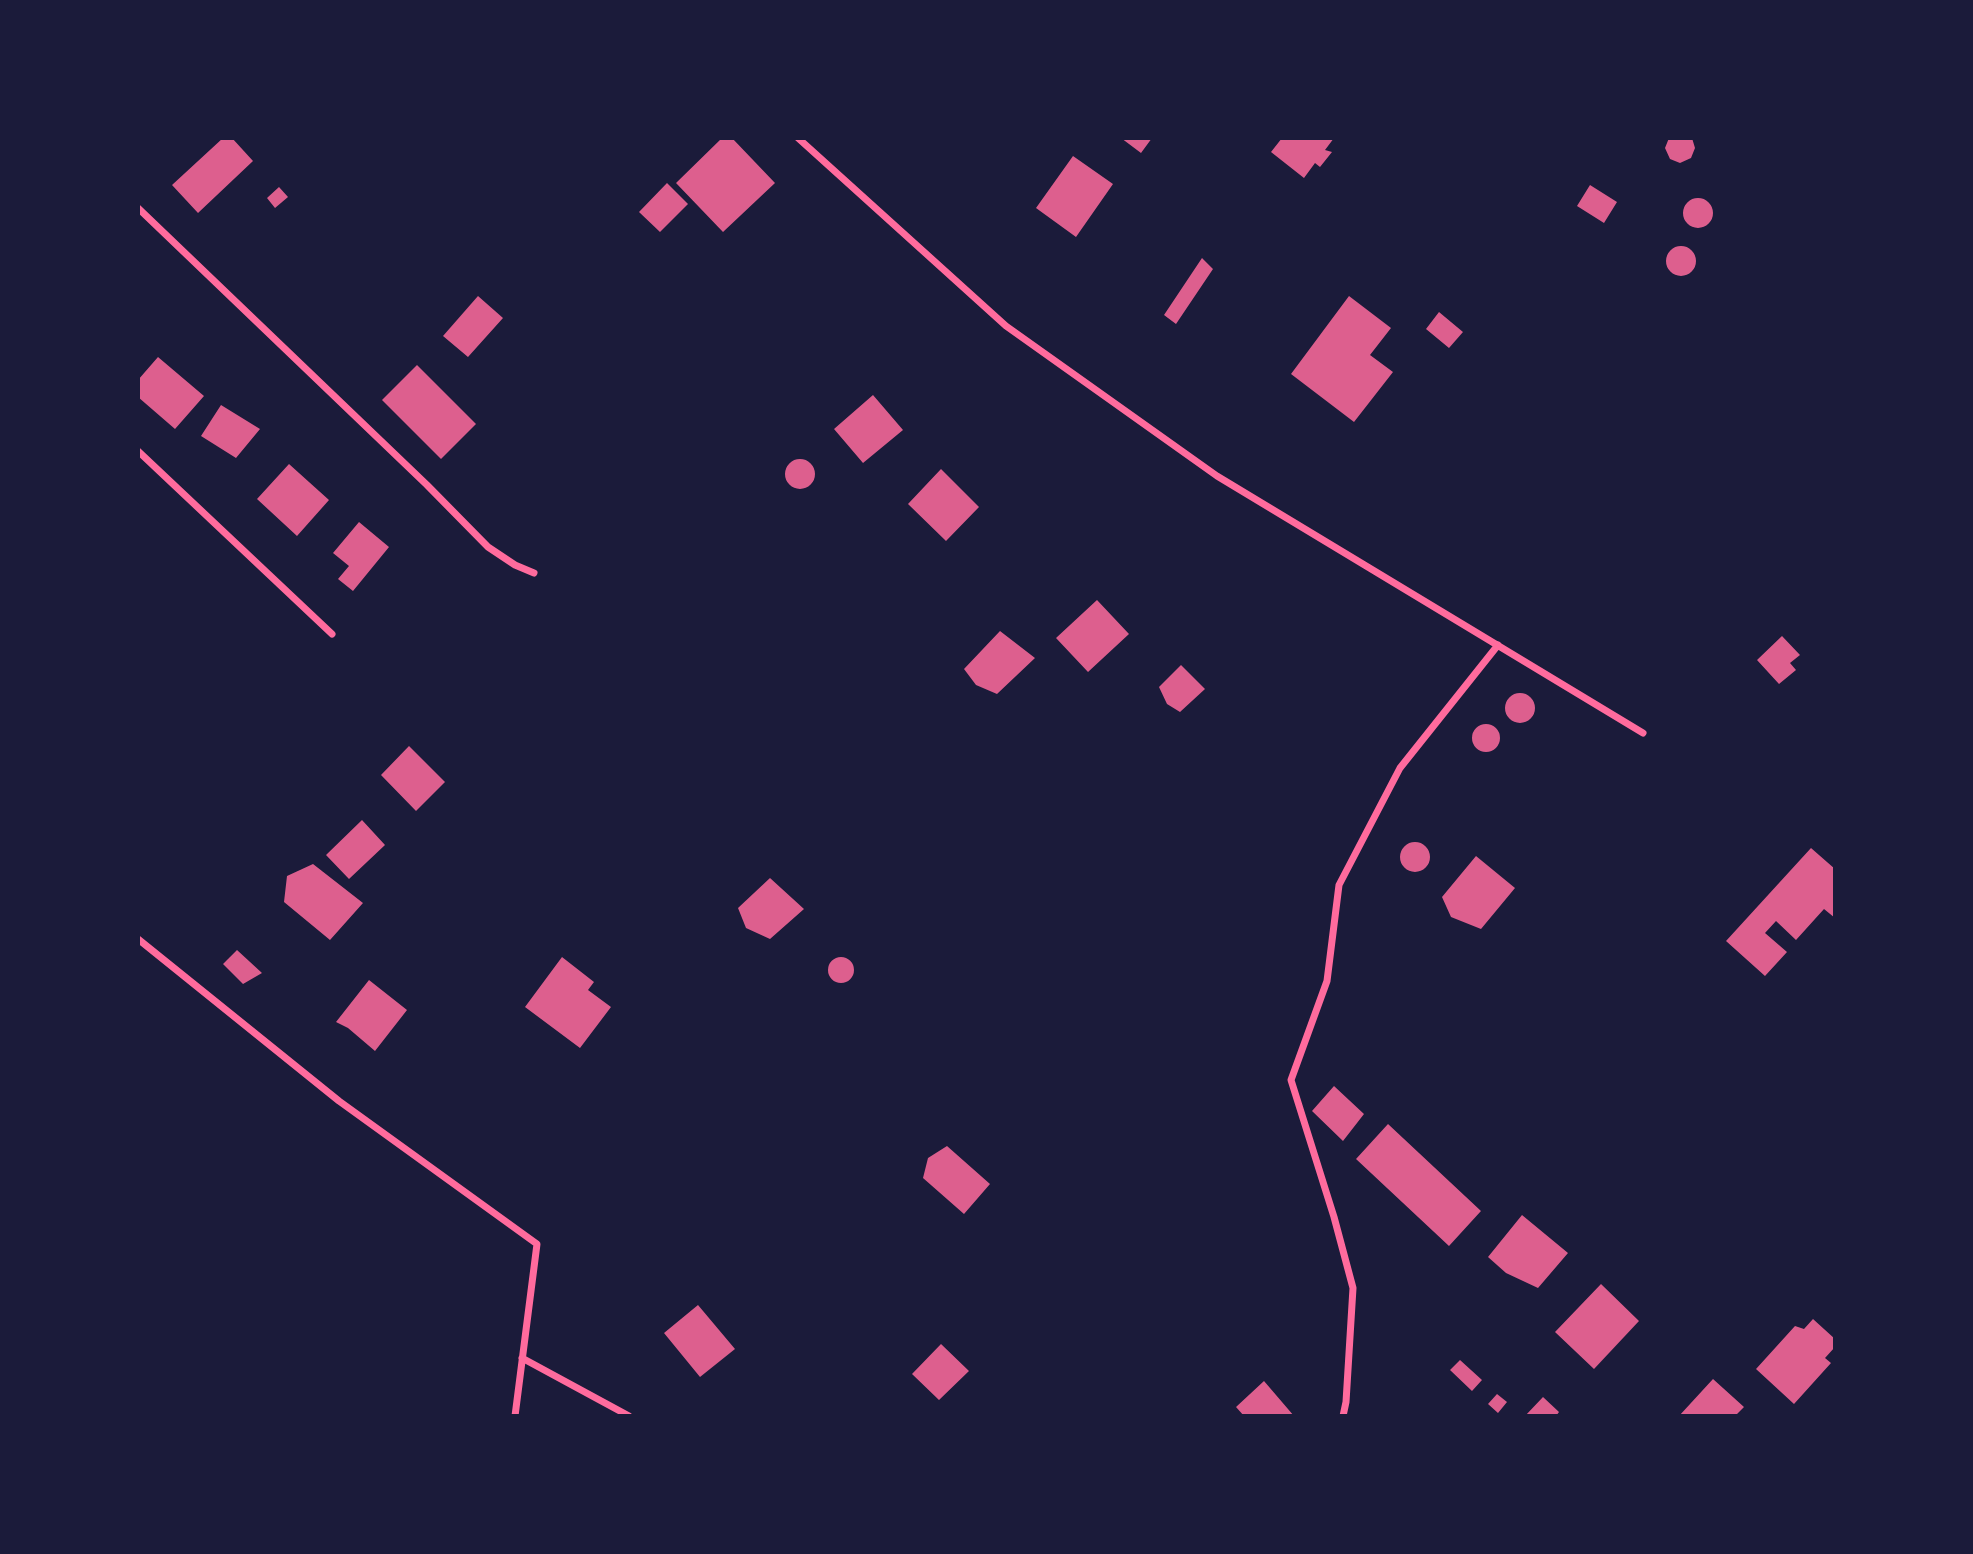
<!DOCTYPE html>
<style>
body{margin:0}
#map{position:relative;width:1973px;height:1554px;overflow:hidden;background:#1b1b3a;font-family:"Roboto Condensed",sans-serif}
canvas{display:block}
.frame{position:absolute;inset:0;border:140px solid #1b1b3a;pointer-events:none}
</style>
<div id="map">
<canvas width="1973" height="1554"></canvas>
<div class="frame"></div>
</div>
<script>
const ctx = document.querySelector('canvas').getContext('2d');
ctx.lineJoin = 'round';
function fill(path, color) { ctx.fillStyle = color; ctx.fill(path, 'evenodd'); }
function trace(path, color, width, dash) { ctx.strokeStyle = color; ctx.lineWidth = width; ctx.lineCap = dash ? 'butt' : 'round'; ctx.setLineDash(dash || []); ctx.stroke(path); }
fill(new Path2D(`
 M223 138H232L253 161 198 213 172 185Z
 M722 138H732L775 183 723 232 676 183Z
 M1121 138H1152L1141 153Z
 M1282 138H1334L1325 150 1332 152 1320 167 1315 163 1304 178 1271 152Z
 M1669 138H1692L1695 148 1691 158 1680 163 1670 159 1665 148Z
 M1073 156 1113 184 1076 237 1036 208Z
 M667 183 688 204 660 232 639 212Z
 M1590 185 1617 202 1604 223 1577 206Z
 M279 187 288 197 275 208 267 198Z
 M1683 213a15 15 0 1 1 30 0a15 15 0 1 1-30 0Z
 M1666 261a15 15 0 1 1 30 0a15 15 0 1 1-30 0Z
 M1202 258 1213 269 1176 324 1164 315Z
 M478 296 503 318 468 357 443 336Z
 M1349 296 1391 328 1370 355 1393 372 1354 422 1291 374Z
 M1439 312 1463 332 1449 348 1426 329Z
 M158 357 204 396 175 429 138 397V380Z
 M417 365 476 424 441 459 382 400Z
 M873 395 903 430 863 463 834 429Z
 M221 405 260 429 236 458 201 436Z
 M785 474a15 15 0 1 1 30 0a15 15 0 1 1-30 0Z
 M289 464 329 500 297 536 257 499Z
 M941 469 979 507 946 541 908 504Z
 M359 522 389 547 353 591 338 579 349 566 333 553Z
 M1097 600 1129 634 1088 672 1056 638Z
 M1000 631 1035 658 997 694 976 685 964 669Z
 M1782 636 1800 655 1790 663 1796 670 1779 684 1757 660Z
 M1181 665 1205 689 1180 712 1167 704 1159 687Z
 M1505 708a15 15 0 1 1 30 0a15 15 0 1 1-30 0Z
 M1472 738a14 14 0 1 1 28 0a14 14 0 1 1-28 0Z
 M409 746 445 782 416 811 381 775Z
 M362 820 385 845 349 879 326 855Z
 M1400 857a15 15 0 1 1 30 0a15 15 0 1 1-30 0Z
 M1811 848 1835 869V918L1824 909 1796 940 1776 921 1765 933 1787 952 1765 976 1726 941Z
 M1476 856 1515 888 1481 929 1451 917 1442 897Z
 M313 864 363 903 330 940 284 902 287 876Z
 M770 878 804 909 770 939 746 928 738 908Z
 M237 950 262 973 243 984 223 964Z
 M562 957 594 982 588 990 611 1007 580 1048 525 1007Z
 M828 970a13 13 0 1 1 26 0a13 13 0 1 1-26 0Z
 M369 980 407 1010 375 1051 348 1028 336 1022Z
 M1334 1086 1364 1114 1343 1141 1312 1111Z
 M1388 1124 1481 1211 1449 1246 1356 1159Z
 M947 1146 990 1184 964 1214 923 1178 928 1158Z
 M1522 1215 1568 1253 1538 1288 1506 1273 1488 1257Z
 M1601 1284 1639 1321 1594 1369 1555 1332Z
 M698 1305 735 1349 700 1377 664 1333Z
 M1813 1319 1835 1339V1347L1825 1358 1831 1363 1794 1404 1756 1369 1795 1326 1804 1329Z
 M941 1344 969 1371 939 1400 912 1374Z
 M1460 1360 1482 1380 1472 1391 1450 1370Z
 M1713 1379 1744 1407 1735 1416H1679Z
 M1264 1381 1294 1416H1244L1236 1407Z
 M1497 1394 1507 1402 1498 1413 1488 1404Z
 M1543 1397 1559 1412 1556 1416H1525Z`), '#dd5f8e');
trace(new Path2D(`
 M798 138 1006 326 1217 476 1643 733
 M138 208 427 485 488 547 515 565 534 573
 M138 451 332 634
 M138 939 339 1101 537 1244 515 1416
 M522 1358 629 1416
 M1343 1416 1346 1402 1353 1288 1334 1217 1291 1080 1327 981 1339 885 1400 768 1498 645`), '#ff6b9d', 7);
</script>
